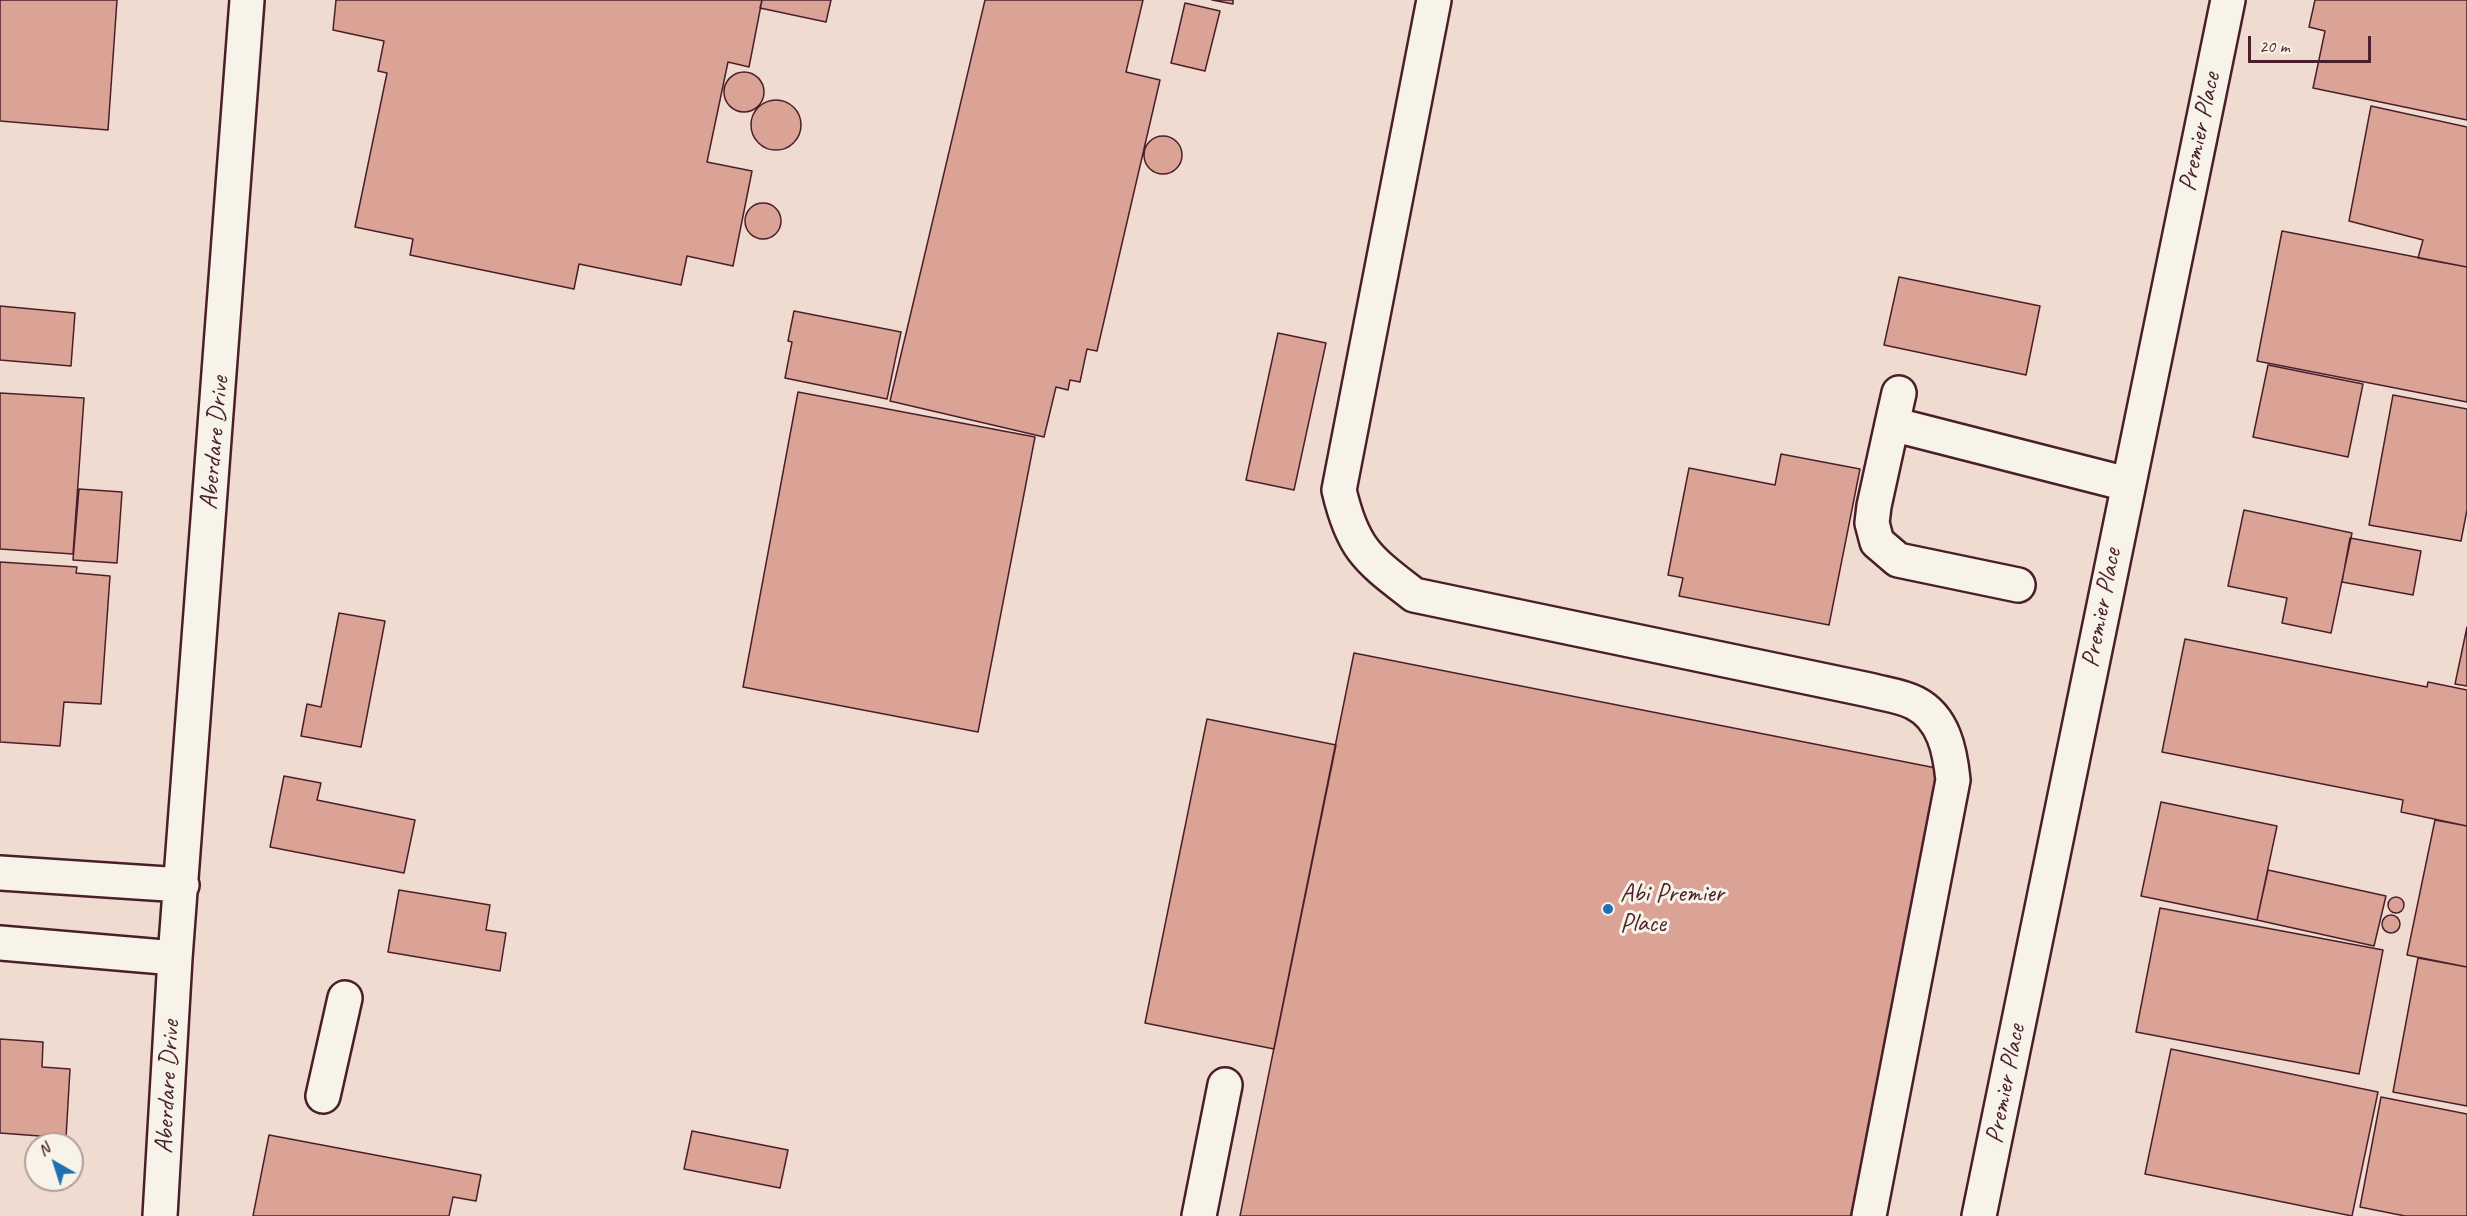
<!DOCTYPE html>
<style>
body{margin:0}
#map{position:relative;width:2467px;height:1216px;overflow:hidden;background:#f7f3e8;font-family:Caveat,sans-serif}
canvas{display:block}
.north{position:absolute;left:24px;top:1132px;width:60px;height:60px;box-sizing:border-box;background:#f7f3e8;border:2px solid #b29e9c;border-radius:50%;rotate:321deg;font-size:16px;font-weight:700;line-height:24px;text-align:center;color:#4a1f2b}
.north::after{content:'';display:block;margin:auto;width:21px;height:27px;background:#1f6fb2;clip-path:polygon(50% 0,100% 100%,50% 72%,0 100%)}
.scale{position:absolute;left:2248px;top:36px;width:123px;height:27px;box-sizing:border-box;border:3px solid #4a1f2b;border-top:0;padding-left:8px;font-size:18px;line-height:21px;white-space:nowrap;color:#4a1f2b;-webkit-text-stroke:4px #f7f3e8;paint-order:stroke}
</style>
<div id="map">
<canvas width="2467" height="1216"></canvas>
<div class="north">N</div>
<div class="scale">20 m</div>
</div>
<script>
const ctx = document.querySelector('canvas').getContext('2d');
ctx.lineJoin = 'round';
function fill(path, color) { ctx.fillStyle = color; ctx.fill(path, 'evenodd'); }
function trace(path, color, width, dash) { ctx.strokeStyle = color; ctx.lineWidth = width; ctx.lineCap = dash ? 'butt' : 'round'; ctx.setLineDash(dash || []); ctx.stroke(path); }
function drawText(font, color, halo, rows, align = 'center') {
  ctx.font = font + ' Caveat,sans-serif'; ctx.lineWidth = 6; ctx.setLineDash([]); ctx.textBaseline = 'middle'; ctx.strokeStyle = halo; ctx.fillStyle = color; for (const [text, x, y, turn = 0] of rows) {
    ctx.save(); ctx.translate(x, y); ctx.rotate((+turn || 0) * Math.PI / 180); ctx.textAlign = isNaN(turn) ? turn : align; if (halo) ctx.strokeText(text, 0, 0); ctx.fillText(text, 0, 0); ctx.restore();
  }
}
fill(new Path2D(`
 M0 0H2467V1216H0ZM36 1144H72V1180H36Z`), '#efdbcf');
const building = new Path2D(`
 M0 0H117L108 130 0 121Z
 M336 0H762L749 67 728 62 707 162 752 171 733 266 687 256 681 285 579 264 574 289 410 255 413 239 355 227 387 73 378 71 384 41 333 30Z
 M762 0H831L826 22 760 8Z
 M985 0H1143L1126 72 1160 80 1097 351 1087 349 1080 382 1070 380 1068 390 1056 387 1044 437 890 401Z
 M1212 0H1233V4Z
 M2315 0H2467V120L2313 88 2325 31 2309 27Z
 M1185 3 1220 11 1205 71 1171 63Z
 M724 92a20 20 0 1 1 40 0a20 20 0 1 1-40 0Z
 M751 125a25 25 0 1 1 50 0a25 25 0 1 1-50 0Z
 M2371 106 2467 127V267L2418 258 2423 240 2349 221Z
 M1144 155a19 19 0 1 1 38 0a19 19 0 1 1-38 0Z
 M745 221a18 18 0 1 1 36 0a18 18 0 1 1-36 0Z
 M2282 231 2467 267V402L2257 361Z
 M1899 277 2040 306 2026 375 1884 345Z
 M0 306 75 313 71 366 0 360Z
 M794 311 901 332 887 399 785 378 792 342 788 341Z
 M1278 333 1326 343 1294 490 1246 480Z
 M2268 365 2363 384 2348 457 2253 437Z
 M798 392 1035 437 978 732 743 687Z
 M0 393 84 398 73 554 0 549Z
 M2393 395 2467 409V510L2461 541 2369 525Z
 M1781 454 1860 469 1829 625 1679 596 1683 578 1668 575 1689 468 1775 485Z
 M79 489 122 492 117 563 73 560Z
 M2244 510 2352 533 2331 633 2282 623 2287 598 2228 586Z
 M2350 538 2421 551 2413 595 2342 582Z
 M0 562 77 567 76 573 110 576 101 704 64 702 60 746 0 742Z
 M339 613 385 621 361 747 301 736 307 704 321 707Z
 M2467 627V686L2455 684Z
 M2185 639 2427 687 2428 682 2467 690V826L2401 812 2403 800 2162 752Z
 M1354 653 1941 769 1851 1216H1240Z
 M1207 719 1336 745 1274 1049 1145 1023Z
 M284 776 321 783 317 800 415 820 404 873 270 847Z
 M2161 802 2277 826 2257 920 2141 896Z
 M2435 820 2467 826V967L2407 955Z
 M2268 870 2386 896 2374 946 2257 920Z
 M399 890 490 905 486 930 506 933 500 971 388 952Z
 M2388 905a8 8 0 1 1 16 0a8 8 0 1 1-16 0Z
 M2160 908 2383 950 2359 1074 2136 1032Z
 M2382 924a9 9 0 1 1 18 0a9 9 0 1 1-18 0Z
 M2418 958 2467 967V1106L2393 1092Z
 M0 1039 43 1042 42 1067 70 1069 66 1138 0 1133Z
 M2171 1049 2378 1092 2352 1216 2145 1174Z
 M2381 1097 2467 1114V1216H2405L2360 1207Z
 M692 1131 788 1150 780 1188 684 1169Z
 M269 1135 481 1175 476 1201 453 1197 449 1216H253Z`);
fill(building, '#dba296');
trace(building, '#4a1f2b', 1.5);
const minor = new Path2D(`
 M1434 0 1339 490C1353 550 1368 559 1414 595L1869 690C1884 694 1902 696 1915 703 1944 718 1950 751 1953 780L1869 1216
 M1892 424 1899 393
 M2018 585 1898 560 1877 542 1872 523 1874 506 1892 424 2127 484
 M0 873 182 885
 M0 943 175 958
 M323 1096 345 998
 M160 1216 175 958 247 0
 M1199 1216 1225 1085
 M1979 1216 2228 0`);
trace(minor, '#4a1f2b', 38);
trace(minor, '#f7f3e8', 33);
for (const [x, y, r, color] of [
 [1608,909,6,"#1f6fb2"]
]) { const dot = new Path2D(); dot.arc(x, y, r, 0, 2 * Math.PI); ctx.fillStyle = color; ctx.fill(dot); trace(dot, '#f7f3e8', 2); }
drawText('26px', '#4a1f2b', '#f7f3e8', [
 ["Premier Place",2200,132,-78],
 ["Aberdare Drive",215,443,-85],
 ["Premier Place",2102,608,-79],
 ["Premier Place",2006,1084,-79],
 ["Aberdare Drive",168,1087,-87]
]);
drawText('26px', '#4a1f2b', '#f7f3e8', [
 ["Abi Premier",1620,894],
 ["Place",1620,924]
], 'left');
</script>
